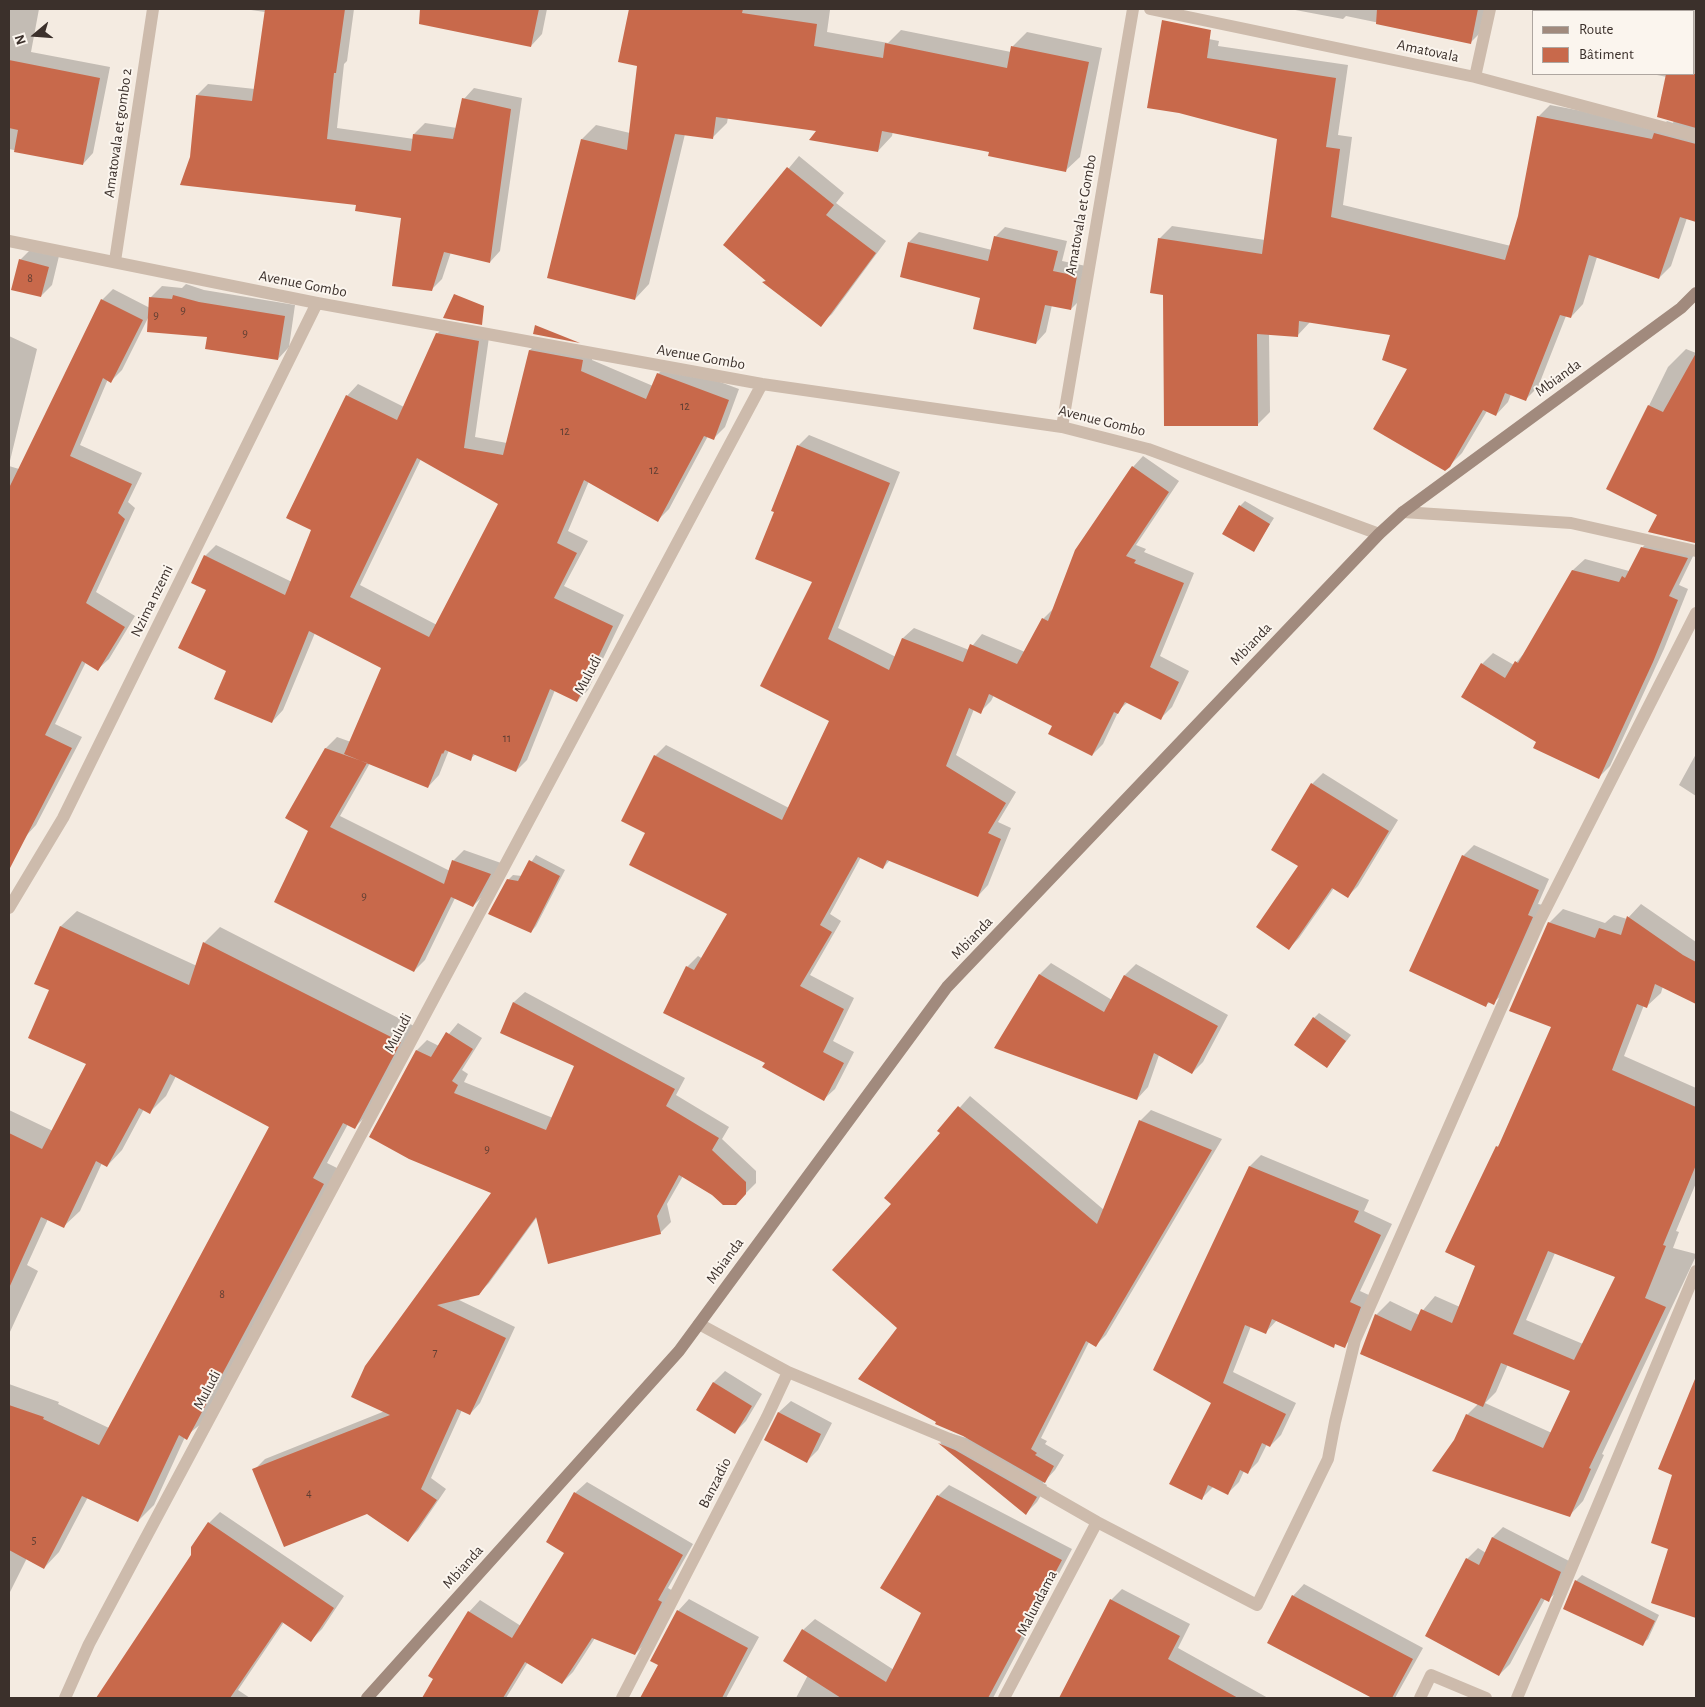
<!DOCTYPE html>
<meta charset="utf-8">
<style>
body{margin:0}
#map{position:relative;width:1705px;height:1707px;overflow:hidden;background:#f4ebe1;font-family:"Alegreya Sans",sans-serif}
canvas{display:block}
.frame{position:absolute;inset:0;border:10px solid #3b302b;pointer-events:none}
.legend{position:absolute;left:1532px;top:10px;width:162px;height:65px;box-sizing:border-box;background:#fbf5ee;border:1px solid #aea6a0;margin:0;padding:6px 9px;list-style:none;font-size:15px;color:#3b302b}
.legend li{display:flex;align-items:center;gap:10px;height:25px}
.legend b{width:25px;border:1px solid #aea6a0}
.north{position:absolute;left:10px;top:10px;width:50px;height:50px;-webkit-text-stroke:4px #fbf5ee;paint-order:stroke;rotate:252deg;font-size:14px;font-weight:700;line-height:20px;text-align:center;color:#3b302b}
.north::after{content:'';display:block;margin:auto;width:18px;height:22px;background:#3b302b;clip-path:polygon(50% 0,100% 100%,50% 72%,0 100%)}
</style>
<div id="map">
<canvas width="1705" height="1707"></canvas>
<div class="frame"></div>
<ul class="legend">
<li><b style="height:6px;background:#a18a7d"></b>Route</li>
<li><b style="height:14px;background:#c8694b"></b>Bâtiment</li>
</ul>
<div class="north">N</div>
</div>
<script>
const ctx = document.querySelector('canvas').getContext('2d');
ctx.lineJoin = 'round';
function fill(path, color) { ctx.fillStyle = color; ctx.fill(path, 'evenodd'); }
function trace(path, color, width, dash) { ctx.strokeStyle = color; ctx.lineWidth = width; ctx.lineCap = dash ? 'butt' : 'round'; ctx.setLineDash(dash || []); ctx.stroke(path); }
function drawText(font, color, halo, rows, align = 'center') {
  ctx.font = font + ' "Alegreya Sans",sans-serif'; ctx.lineWidth = 4; ctx.setLineDash([]); ctx.textBaseline = 'middle'; ctx.strokeStyle = halo; ctx.fillStyle = color; for (const [text, x, y, turn = 0] of rows) {
    ctx.save(); ctx.translate(x, y); ctx.rotate((+turn || 0) * Math.PI / 180); ctx.textAlign = isNaN(turn) ? turn : align; if (halo) ctx.strokeText(text, 0, 0); ctx.fillText(text, 0, 0); ctx.restore();
  }
}
fill(new Path2D(`
 M9 9H39L31 52 110 67 93 153 83 164 9 149Z
 M244 9H354L347 61 344 64 337 128 414 139V134L425 123 457 128 464 99 474 88 522 98 500 251 490 262 451 252 442 279 431 290 402 217 191 157 197 95 208 84 255 89 265 12Z
 M463 9H547L542 34 531 46 459 31Z
 M630 9H823L830 10 827 32 888 43 901 30 1011 52 1013 46 1027 32 1102 48 1080 157 1065 171 990 151 893 131 892 136 878 151 818 130 728 117 727 123 712 138 685 134 649 284 635 299 582 139 596 125 630 133 639 65 619 61Z
 M1290 9H1486L1482 31 1471 42 1346 16 1343 19Z
 M1552 9H1696V221L1687 218 1671 266 1659 278 1597 257 1583 304 1571 317 1566 316 1538 387 1525 400 1511 394 1508 402 1496 415 1487 411 1462 453 1449 466 1409 368 1392 334 1310 322 1297 336 1269 334 1270 412 1258 424 1164 293 1159 239 1172 226 1265 240 1278 138 1172 32 1219 41 1218 46 1348 65 1338 135 1352 137 1343 205 1511 246 1519 216 1538 117 1550 105 1662 126 1667 121 1673 123 1674 120 1667 77 1652 74H1694V11H1551Z
 M799 156 844 193 836 203 886 241 832 314 820 325 763 282 767 279 725 245Z
 M1005 227 1067 241 1062 261 1086 266 1081 299 1071 309 1052 305 1046 332 1036 343 982 297 909 242 919 232 992 250 995 237Z
 M31 249 59 256 52 285 41 296 20 260Z
 M186 284 204 290 295 305 289 347 278 359 149 316 122 370 111 381 108 379 80 445 142 473 128 502 135 508 96 592 135 616 109 659 98 669 86 662 55 724 82 737 36 825 26 836 9 827V590L23 557 9 548V466L19 469 102 300 113 289 150 308 151 297 162 286 182 288Z
 M448 322 490 330 475 437 507 443 530 350 541 339 594 349 592 360 653 386 658 374 669 363 739 389 725 427 714 438 708 436 669 509 658 520 589 481 568 531 588 541 564 586 624 615 588 690 577 701 555 690 527 760 516 771 476 754 470 759 449 750 439 775 428 787 370 763 340 816 450 871 453 861 464 850 501 863 484 895 473 906 455 898 425 960 414 971 310 831 326 748 337 737 351 742 383 668 315 633 283 710 272 722 207 590 205 556 216 545 292 582 313 530 287 517 347 396 358 384 404 407 437 334ZM421 459 500 503 437 625 360 585Z
 M9 336 37 349 9 465Z
 M1686 349 1696 353V364L1685 405 1696 390 1695 541 1659 514 1608 489 1668 367Z
 M809 435 900 472 838 628 896 657 903 638 914 628 969 650 982 634 1025 652 1043 619 1055 607 1133 467 1143 456 1179 481 1136 545 1146 549 1144 552 1194 573 1160 656 1189 671 1172 707 1161 718 1128 702 1119 710 1103 744 1092 755 1053 725 994 695 991 701 980 712 974 709 956 755 1016 792 998 822 1011 828 988 885 978 896 890 860 883 868 861 857 830 914 841 921 810 975 854 998 833 1041 854 1052 835 1089 824 1099 766 1062 687 967 698 956 703 959 729 914 647 833 623 820 655 756 666 745 789 808 830 720 798 446Z
 M1245 501 1274 518 1253 551 1240 506Z
 M1653 536 1696 550 1679 585 1688 589 1664 649 1610 766 1599 777 1537 742 1482 664 1493 653 1514 665 1526 651 1573 570 1585 559 1629 571 1642 548Z
 M1696 754V796L1679 785Z
 M1323 773 1398 820 1358 886 1348 896 1334 888 1299 938 1289 948 1312 784Z
 M1474 845 1549 879 1538 904 1543 905 1505 992 1493 1003 1490 1002 1486 1005 1463 856Z
 M536 855 565 870 536 926 531 932 508 880 513 875 522 876Z
 M1641 904 1696 942V1003L1663 986 1661 993 1647 1006 1644 1005 1624 1056 1696 1088V1183L1676 1231 1679 1232 1673 1248 1696 1254V1256L1602 1454 1604 1455 1583 1501 1570 1515 1455 1440 1467 1415 1478 1404 1361 1354 1376 1315 1390 1301 1419 1315 1435 1296 1460 1307 1477 1266 1497 1147 1503 1141 1553 1027 1549 923 1563 909 1605 923 1614 915 1627 919ZM1555 1253 1616 1277 1583 1344 1526 1320ZM1508 1364 1571 1391 1552 1433 1485 1403 1496 1392Z
 M77 911 197 966 204 943 220 927 416 1027 370 1112 354 1128 348 1124 327 1163 339 1169 202 1423 185 1437 154 1505 138 1521 88 1497 59 1552 44 1568 27 1558 9 1594V1384L59 1402 58 1404 109 1428 271 1126 176 1076 166 1096 150 1112 144 1109 122 1150 107 1166 102 1163 80 1211 64 1226 48 1219 27 1265 38 1271 9 1334V1110L53 1131 88 1064 51 990 36 983 61 926Z
 M1051 963 1112 1000 1125 975 1136 964 1228 1015 1203 1062 1192 1073 1159 1055 1148 1087 1137 1099 996 1047 1040 974Z
 M525 992 685 1078 676 1095 729 1127 722 1139 756 1171V1183L735 1204 683 1176 667 1204 671 1222 660 1233 537 1217 489 1283 478 1294 457 1299 515 1327 480 1403 470 1414 462 1410 431 1478 446 1489 418 1530 408 1540 367 1513 254 1470 265 1459 385 1411 353 1396 493 1192 371 1137 417 1050 427 1040 439 1046 458 1023 482 1038 462 1070 468 1074 464 1082 553 1118 576 1065 501 1032 514 1002Z
 M1319 1013 1351 1035 1327 1067 1314 1018Z
 M970 1096 1104 1210 1140 1121 1151 1110 1222 1139 1106 1335 1095 1346 1089 1342 1041 1438 1047 1441 1045 1444 1064 1455 1055 1470 1043 1483 1047 1485 1037 1502 1026 1513 940 1443 950 1433 973 1440 938 1421 898 1328 893 1204 941 1133 939 1131Z
 M1261 1155 1369 1200 1364 1211 1392 1224 1360 1291 1371 1296 1355 1336 1344 1346 1336 1343 1333 1346 1277 1320 1266 1332 1251 1326 1233 1372 1296 1403 1281 1435 1270 1446 1267 1444 1258 1462 1248 1472 1244 1471 1239 1482 1228 1493 1214 1486 1202 1498 1212 1403 1155 1369 1250 1166Z
 M725 1371 762 1394 746 1421 735 1432 698 1409 714 1382Z
 M1696 1380V1616L1652 1603 1670 1548 1674 1475 1660 1469Z
 M791 1401 832 1423 818 1450 807 1461 766 1440 779 1412Z
 M587 1482 693 1544 668 1588 673 1591 646 1643 635 1654 595 1638 573 1672 562 1683 528 1662 506 1698H423L434 1679 430 1676 469 1612 480 1600 521 1626 566 1553 575 1493Z
 M949 1485 1072 1549 993 1698H796L808 1675 803 1630 815 1619 894 1670 923 1613 938 1496Z
 M220 1512 344 1596 322 1629 311 1640 284 1622 238 1690 250 1698H115L103 1690 192 1556 209 1523Z
 M1503 1527 1571 1562 1559 1590 1548 1600 1545 1599 1510 1664 1499 1675 1467 1559 1478 1548 1486 1553 1493 1537Z
 M1582 1575 1659 1615 1648 1639 1642 1644 1565 1608 1576 1581Z
 M1304 1584 1423 1648 1395 1698H1374L1268 1642 1293 1596Z
 M1122 1589 1190 1624 1178 1648 1268 1698H1078L1064 1691 1111 1600Z
 M689 1599 759 1637 726 1698H642L660 1664 678 1611Z`), '#0003');
fill(new Path2D(`
 M265 9H345L336 73H334L327 139 411 151 413 134 453 139 462 98 511 109 490 263 444 252 432 291 392 286 401 218 355 211 356 205 180 185 190 157 196 95 252 101Z
 M420 9H539L531 47 419 24Z
 M629 9H743L742 13 817 24 814 46 883 58 885 43 1007 68 1011 46 1089 62 1066 172 988 156 989 152 882 131 878 152 809 140 816 131 716 117 713 139 675 134 635 300 547 278 581 139 627 150 637 66 618 62Z
 M1377 9H1478L1471 44 1376 24Z
 M1162 20 1211 30 1207 58 1336 78 1326 147 1340 149 1331 217 1505 260 1518 216 1537 116 1652 139 1654 133 1696 144V222L1680 217 1659 279 1589 255 1571 318 1560 315 1526 401 1505 393 1496 416 1483 410 1450 467 1445 471 1373 429 1407 369 1382 360 1390 335 1299 321 1298 337 1257 334 1258 426H1164L1163 295 1150 293 1158 238 1262 254 1277 139 1179 113 1147 108Z
 M9 60 100 78 83 165 14 152 18 130 9 128Z
 M1666 74H1696V128L1657 117Z
 M787 167 834 205 826 215 876 253 821 327 762 282 766 281 723 245Z
 M994 236 1058 251 1053 271 1077 276 1071 310 1045 305 1036 344 973 329 980 298 900 277 908 242 988 261Z
 M19 259 49 267 41 297 11 290Z
 M454 294 484 306 482 325 443 318Z
 M173 295 199 302 285 316 278 360 205 349 207 337 147 332 149 297 172 299Z
 M101 299 143 320 111 383 103 378 70 456 132 484 118 513 125 519 86 603 125 627 98 671 82 661 45 735 72 748 9 870V488Z
 M535 325 580 343 533 334Z
 M436 333 479 341 464 448 503 455 529 350 583 360 581 371 646 399 657 373 729 400 714 440 704 436 658 522 584 480 557 543 577 553 554 598 613 626 577 702 550 689 516 772 473 754 471 761 445 750 443 754 442 753 428 788 344 754 381 668 309 631 272 723 214 699 226 671 178 648 206 590 191 583 204 555 285 595 311 530 286 518 346 395 397 420ZM417 458 498 504 429 637 350 597Z
 M1696 353V541L1695 543 1648 532 1657 515 1606 489 1648 405 1663 412Z
 M797 445 890 483 828 639 889 670 902 638 963 662 970 644 1017 664 1042 618 1048 621 1075 550 1132 466 1169 492 1126 556 1136 560 1134 563 1184 583 1150 667 1179 682 1161 720 1125 702 1118 714 1114 712 1092 756 1048 734 1052 726 989 694 981 714 969 708 946 766 1006 803 988 833 1001 839 978 897 887 860 883 869 858 857 820 925 832 932 800 986 844 1009 823 1052 844 1063 824 1101 762 1067 765 1063 663 1013 686 966 694 970 727 914 629 865 645 833 621 821 654 755 782 820 829 721 760 686 812 582 755 559 774 512 771 511Z
 M1239 505 1270 524 1254 552 1222 534Z
 M1641 547 1688 558 1669 596 1678 600 1653 662 1599 779 1533 748 1536 742 1461 697 1481 663 1505 678 1515 661 1518 663 1572 570 1619 582 1622 576 1625 578Z
 M325 748 367 763 330 827 444 884 452 860 491 874 473 907 451 897 414 972 274 902 308 831 285 818Z
 M1311 783 1389 831 1348 898 1332 888 1289 950 1256 927 1298 866 1271 850Z
 M1462 855 1539 890 1528 915 1533 917 1494 1005 1488 1002 1486 1007 1409 971Z
 M529 860 560 876 531 933 488 914 507 879 518 881Z
 M1627 916 1683 955 1696 962V1004L1655 984 1647 1008 1637 1004 1612 1070 1696 1107V1165L1663 1245 1666 1246 1645 1298 1666 1307 1589 1468 1591 1469 1570 1517 1432 1471 1454 1440 1466 1414 1543 1448 1570 1391 1501 1363 1483 1407 1360 1354 1375 1314 1411 1331 1421 1309 1452 1323 1475 1266 1445 1252 1496 1146 1498 1147 1551 1027 1509 1011 1548 922 1595 938 1599 928 1621 935ZM1548 1251 1615 1277 1574 1360 1513 1334Z
 M60 926 189 985 203 942 401 1042 355 1129 343 1123 313 1178 324 1184 187 1440 179 1435 138 1522 82 1496 44 1569 9 1550V1405L44 1417 43 1419 99 1445 269 1127 170 1074 150 1114 139 1108 107 1167 96 1161 64 1228 41 1217 9 1288V1133L42 1149 86 1064 28 1038 49 990 34 984Z
 M1039 974 1104 1012 1124 975 1218 1026 1192 1074 1154 1053 1137 1100 994 1048Z
 M513 1002 675 1089 666 1106 719 1138 712 1150 746 1182V1194L736 1205H723L712 1195 679 1175 657 1216 661 1234 548 1264 536 1217 479 1295 437 1305 506 1338 470 1415 457 1409 421 1489 437 1500 408 1542 367 1514 284 1547 252 1469 390 1415 351 1397 365 1366 491 1193 409 1159 369 1137 416 1050 431 1057 446 1032 473 1049 452 1081 458 1085 454 1093 546 1130 574 1066 500 1033Z
 M1313 1017 1346 1041 1327 1068 1294 1045Z
 M958 1106 1097 1224 1139 1120 1212 1150 1096 1347 1086 1341 1055 1402 1031 1449 1037 1453 1035 1455 1054 1466 1045 1483 963 1436 935 1424 936 1422 858 1379 897 1328 832 1270 891 1204 884 1198 940 1133 937 1131Z
 M1249 1166 1359 1211 1354 1222 1381 1235 1350 1302 1361 1307 1345 1348 1335 1344 1334 1348 1272 1319 1266 1334 1245 1325 1223 1383 1286 1414 1270 1447 1262 1443 1248 1474 1240 1470 1228 1495 1208 1485 1202 1500 1169 1484 1211 1403 1153 1370Z
 M1695 1379H1696V1618L1651 1603 1668 1549 1651 1543 1672 1475 1658 1469Z
 M713 1382 752 1406 735 1434 696 1410Z
 M778 1412 821 1434 807 1463 764 1440Z
 M938 1443 955 1450 1037 1497 1026 1515Z
 M574 1492 683 1555 658 1600 662 1602 635 1655 592 1638 562 1684 525 1662 503 1698H422L433 1679 428 1676 468 1611 512 1638 564 1553 546 1542Z
 M937 1495 1062 1560 988 1698H841L783 1661 802 1629 886 1682 921 1613 880 1588Z
 M208 1522 334 1608 311 1642 282 1622 230 1698H96L191 1555V1547Z
 M1492 1537 1561 1572 1549 1602 1541 1598 1499 1676 1425 1636 1466 1558 1479 1565Z
 M1575 1580 1655 1621 1643 1646 1563 1609Z
 M1292 1595 1413 1659 1392 1698H1372L1267 1643Z
 M1110 1599 1180 1636 1168 1659 1238 1698H1059Z
 M677 1610 748 1648 722 1698H640L658 1665 650 1661Z`), '#c8694b');
trace(new Path2D(`
 M1150 9 1475 77 1696 136
 M1475 77 1490 9
 M9 241 317 303 762 384 1062 427 1148 449 1379 534
 M115 261 153 9
 M1062 427 1133 9
 M1403 512 1571 523 1696 551
 M9 908 63 818 317 303
 M788 1372 959 1443 1097 1522 1257 1605 1328 1459 1335 1422 1355 1340 1539 922 1696 613
 M65 1698 89 1644 762 384
 M622 1698 767 1417 788 1372 699 1324
 M1004 1698 1097 1522
 M1420 1698 1431 1675 1486 1698
 M1517 1698 1696 1271`), '#cdbbac', 12);
trace(new Path2D(`
 M367 1698 679 1351 947 987 1379 534 1403 512 1681 308 1696 293`), '#a18a7d', 12);
drawText('12px', '#5e3e33', null, [
 ["8",30,278],
 ["9",183,310],
 ["9",156,315],
 ["9",245,333],
 ["12",685,406],
 ["12",565,431],
 ["12",654,470],
 ["11",507,738],
 ["9",364,896],
 ["9",487,1149],
 ["8",222,1294],
 ["7",435,1352],
 ["4",309,1493],
 ["5",34,1540]
]);
drawText('15px', '#3b302b', '#fbf5ee', [
 ["Amatovala",1428,51,12],
 ["Amatovala et gombo 2",118,133,-82],
 ["Amatovala et Gombo",1081,215,-80],
 ["Avenue Gombo",303,284,11],
 ["Avenue Gombo",701,357,10],
 ["Mbianda",1558,378,-36],
 ["Avenue Gombo",1102,421,14],
 ["Nzima nzemi",152,601,-64],
 ["Mbianda",1251,644,-46],
 ["Muludi",588,675,-62],
 ["Mbianda",972,938,-46],
 ["Muludi",398,1033,-62],
 ["Mbianda",725,1261,-54],
 ["Muludi",207,1390,-62],
 ["Banzadio",715,1483,-63],
 ["Mbianda",463,1567,-48],
 ["Malundama",1037,1603,-63]
]);
</script>
